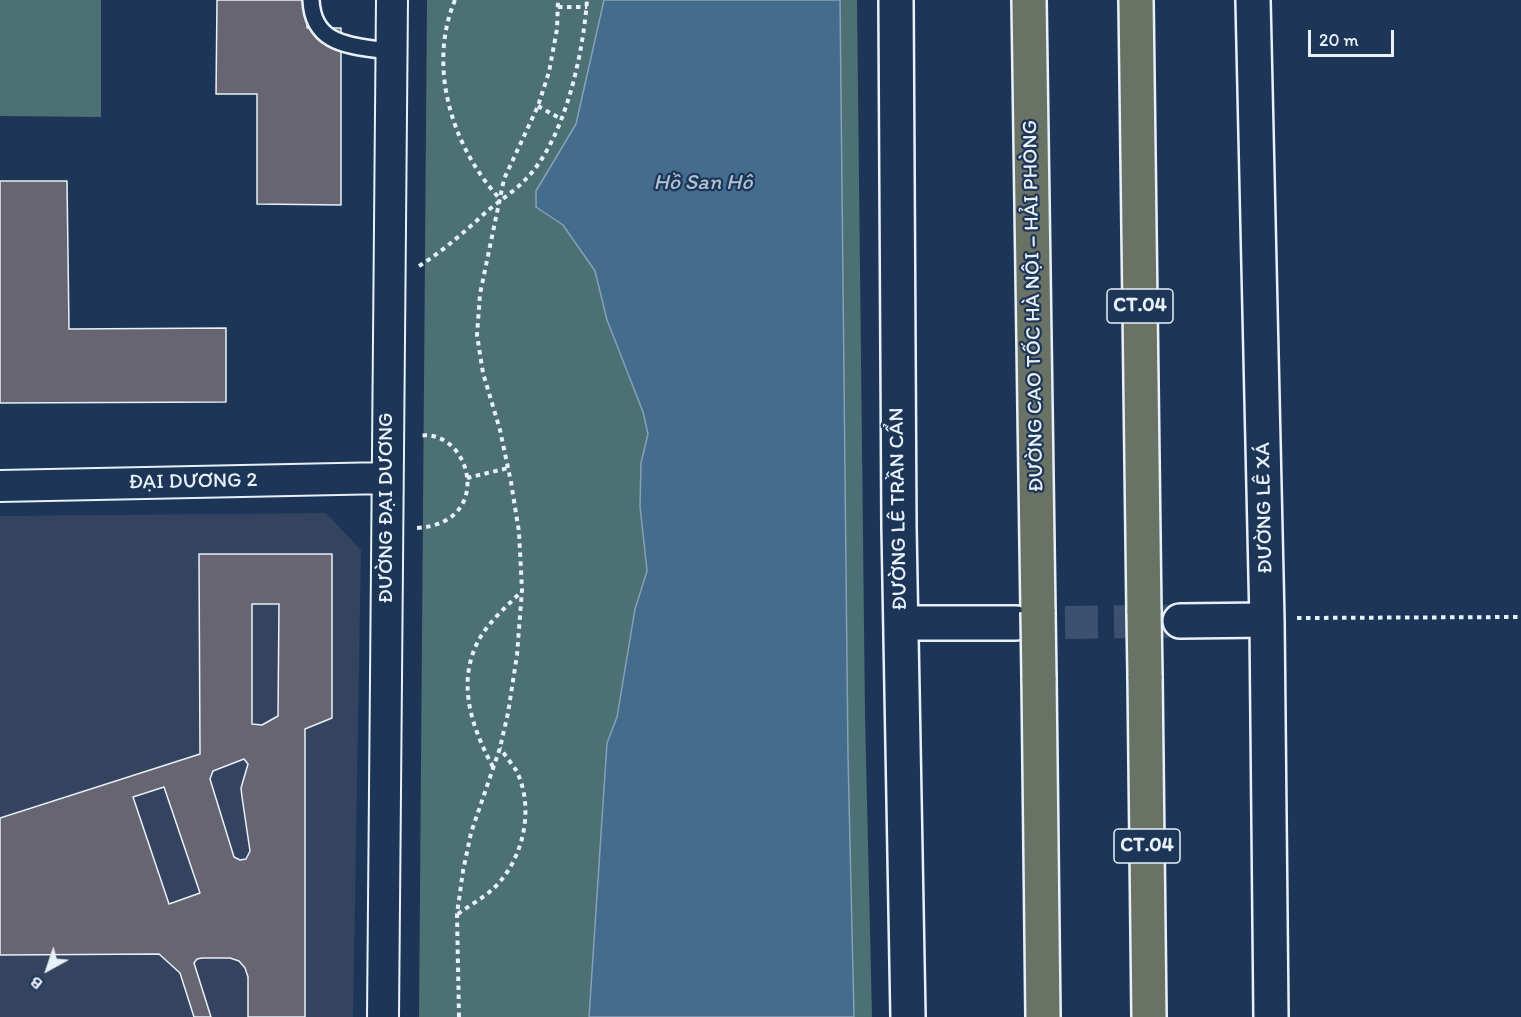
<!DOCTYPE html>
<meta charset="utf-8">
<style>
body{margin:0}
#map{position:relative;width:1521px;height:1017px;overflow:hidden;background:#1d3557;font-family:Itim,sans-serif}
canvas{display:block}
.north{position:absolute;left:18px;top:939px;width:60px;height:60px;-webkit-text-stroke:4px #1d3557;paint-order:stroke;rotate:220deg;font-size:16px;font-weight:700;line-height:24px;text-align:center;color:#e8f1f8}
.north::after{content:'';display:block;margin:auto;width:21px;height:27px;background:#e8f1f8;clip-path:polygon(50% 0,100% 100%,50% 72%,0 100%)}
.scale{position:absolute;left:1308px;top:30px;width:86px;height:27px;box-sizing:border-box;border:3px solid #e8f1f8;border-top:0;padding-left:8px;font-size:18px;line-height:21px;white-space:nowrap;color:#e8f1f8;-webkit-text-stroke:4px #1d3557;paint-order:stroke}
</style>
<div id="map">
<canvas width="1521" height="1017"></canvas>
<div class="north">B</div>
<div class="scale">20 m</div>
</div>
<script>
const ctx = document.querySelector('canvas').getContext('2d');
ctx.lineJoin = 'round';
function fill(path, color) { ctx.fillStyle = color; ctx.fill(path, 'evenodd'); }
function trace(path, color, width, dash) { ctx.strokeStyle = color; ctx.lineWidth = width; ctx.lineCap = dash ? 'butt' : 'round'; ctx.setLineDash(dash || []); ctx.stroke(path); }
function drawText(font, color, halo, rows, align = 'center') {
  ctx.font = font + ' Itim,sans-serif'; ctx.lineWidth = 4.5; ctx.setLineDash([]); ctx.textBaseline = 'middle'; ctx.strokeStyle = halo; ctx.fillStyle = color; for (const [text, x, y, turn = 0] of rows) {
    ctx.save(); ctx.translate(x, y); ctx.rotate((+turn || 0) * Math.PI / 180); ctx.textAlign = isNaN(turn) ? turn : align; if (halo) ctx.strokeText(text, 0, 0); ctx.fillText(text, 0, 0); ctx.restore();
  }
}
fill(new Path2D(`
 M326 513 361 550 353 1017H0V516Z`), '#34435f');
fill(new Path2D(`
 M0 0H101V117L0 116Z
 M427 0H857L865 714 872 1017H419Z`), '#4c7073');
const water = new Path2D(`
 M604 0H840L848 756 854 1017H589L607 743 617 717 635 609 647 571 640 506 641 463 648 434 643 412 607 320 595 271 563 225 536 207V191L576 124Z`);
fill(water, '#446c8c');
trace(water, '#86a1b7', 1.5);
const building = new Path2D(`
 M217 0H307V28H341V205L257 204V94H216Z
 M0 181H67L69 329 226 328V402L0 403Z
 M199 554H332V718L305 729V1017H248V977L245 968 239 961 230 958H202L197 959 194 963 211 1017H194L180 973 159 954 0 955V818L200 754ZM252 604H279L278 716 262 725 252 724ZM244 759 248 764 241 788 242 797 250 851 246 859 240 860 234 857 210 779 213 771ZM164 787 200 893 169 904 133 797Z`);
fill(building, '#686572');
trace(building, '#e8f1f8', 1.5);
trace(new Path2D(`
 M1016 623 1180 621`), '#3b516f', 33, [33, 16]);
const lane = new Path2D(`
 M311 0C313 48 355 45 392 52`);
const street = new Path2D(`
 M0 486 387 478
 M383 1017 392 0`);
const secondary = new Path2D(`
 M896 0 899 527 908 1017
 M1253 0 1267 620 1271 1017
 M1180 621 1267 620
 M901 623H1016`);
const highway = new Path2D(`
 M1029 0 1038 612
 M1136 0 1144 613
 M1145 676 1149 1017
 M1039 678 1043 1017`);
trace(lane, '#e8f1f8', 20);
trace(street, '#e8f1f8', 34);
trace(secondary, '#e8f1f8', 38);
trace(highway, '#e8f1f8', 38);
trace(new Path2D(`
 M455 0C427 67 452 147 500 199
 M558 7H587
 M538 106 561 119
 M419 266C443 251 463 233 484 214 497 202 514 192 526 179 565 139 583 55 587 0
 M467 478 508 468
 M417 528C497 523 470 426 418 436
 M1297 618 1521 617
 M493 767C471 726 455 680 481 636 492 619 508 605 522 591
 M458 914C470 905 485 897 495 887 524 858 535 807 516 770 511 763 505 755 500 748
 M459 1017 457 914 463 871 471 833 500 748 508 713 517 655 522 590 519 532 511 482 500 430 483 373 477 335 480 294 504 179 538 106 549 72 557 29 558 0`), '#e8f1f8', 4, [4.5, 4.5]);
trace(lane, '#1d3557', 15);
trace(street, '#1d3557', 30);
trace(secondary, '#1d3557', 33);
trace(highway, '#6a7165', 33);
const highwayBridge = new Path2D(`
 M1038 612 1039 678
 M1144 613 1145 676`);
trace(highwayBridge, '#e8f1f8', 38, []);
trace(highwayBridge, '#6a7165', 33);
for (const [x, y, w] of [
 [1140,306,66],
 [1147,846,66]
]) { const box = new Path2D(); box.roundRect(x - w / 2, y - 17, w, 34, 4.5); ctx.fillStyle = '#1d3557'; ctx.fill(box); trace(box, '#e8f1f8', 1.5); }
drawText('bold 20px', '#e8f1f8', null, [
 ["CT.04",1140,306],
 ["CT.04",1147,846]
]);
drawText('21px', '#e8f1f8', '#1d3557', [
 ["ĐƯỜNG CAO TỐC HÀ NỘI – HẢI PHÒNG",1034,306,-91],
 ["ĐẠI DƯƠNG 2",193,482,-1],
 ["ĐƯỜNG ĐẠI DƯƠNG",387,508,-90],
 ["ĐƯỜNG LÊ XÁ",1265,508,-91],
 ["ĐƯỜNG LÊ TRẦN CẨN",899,509,-91]
]);
drawText('italic 22px', '#afc2d2', '#1d3557', [
 ["Hồ San Hô",703,183]
]);
</script>
